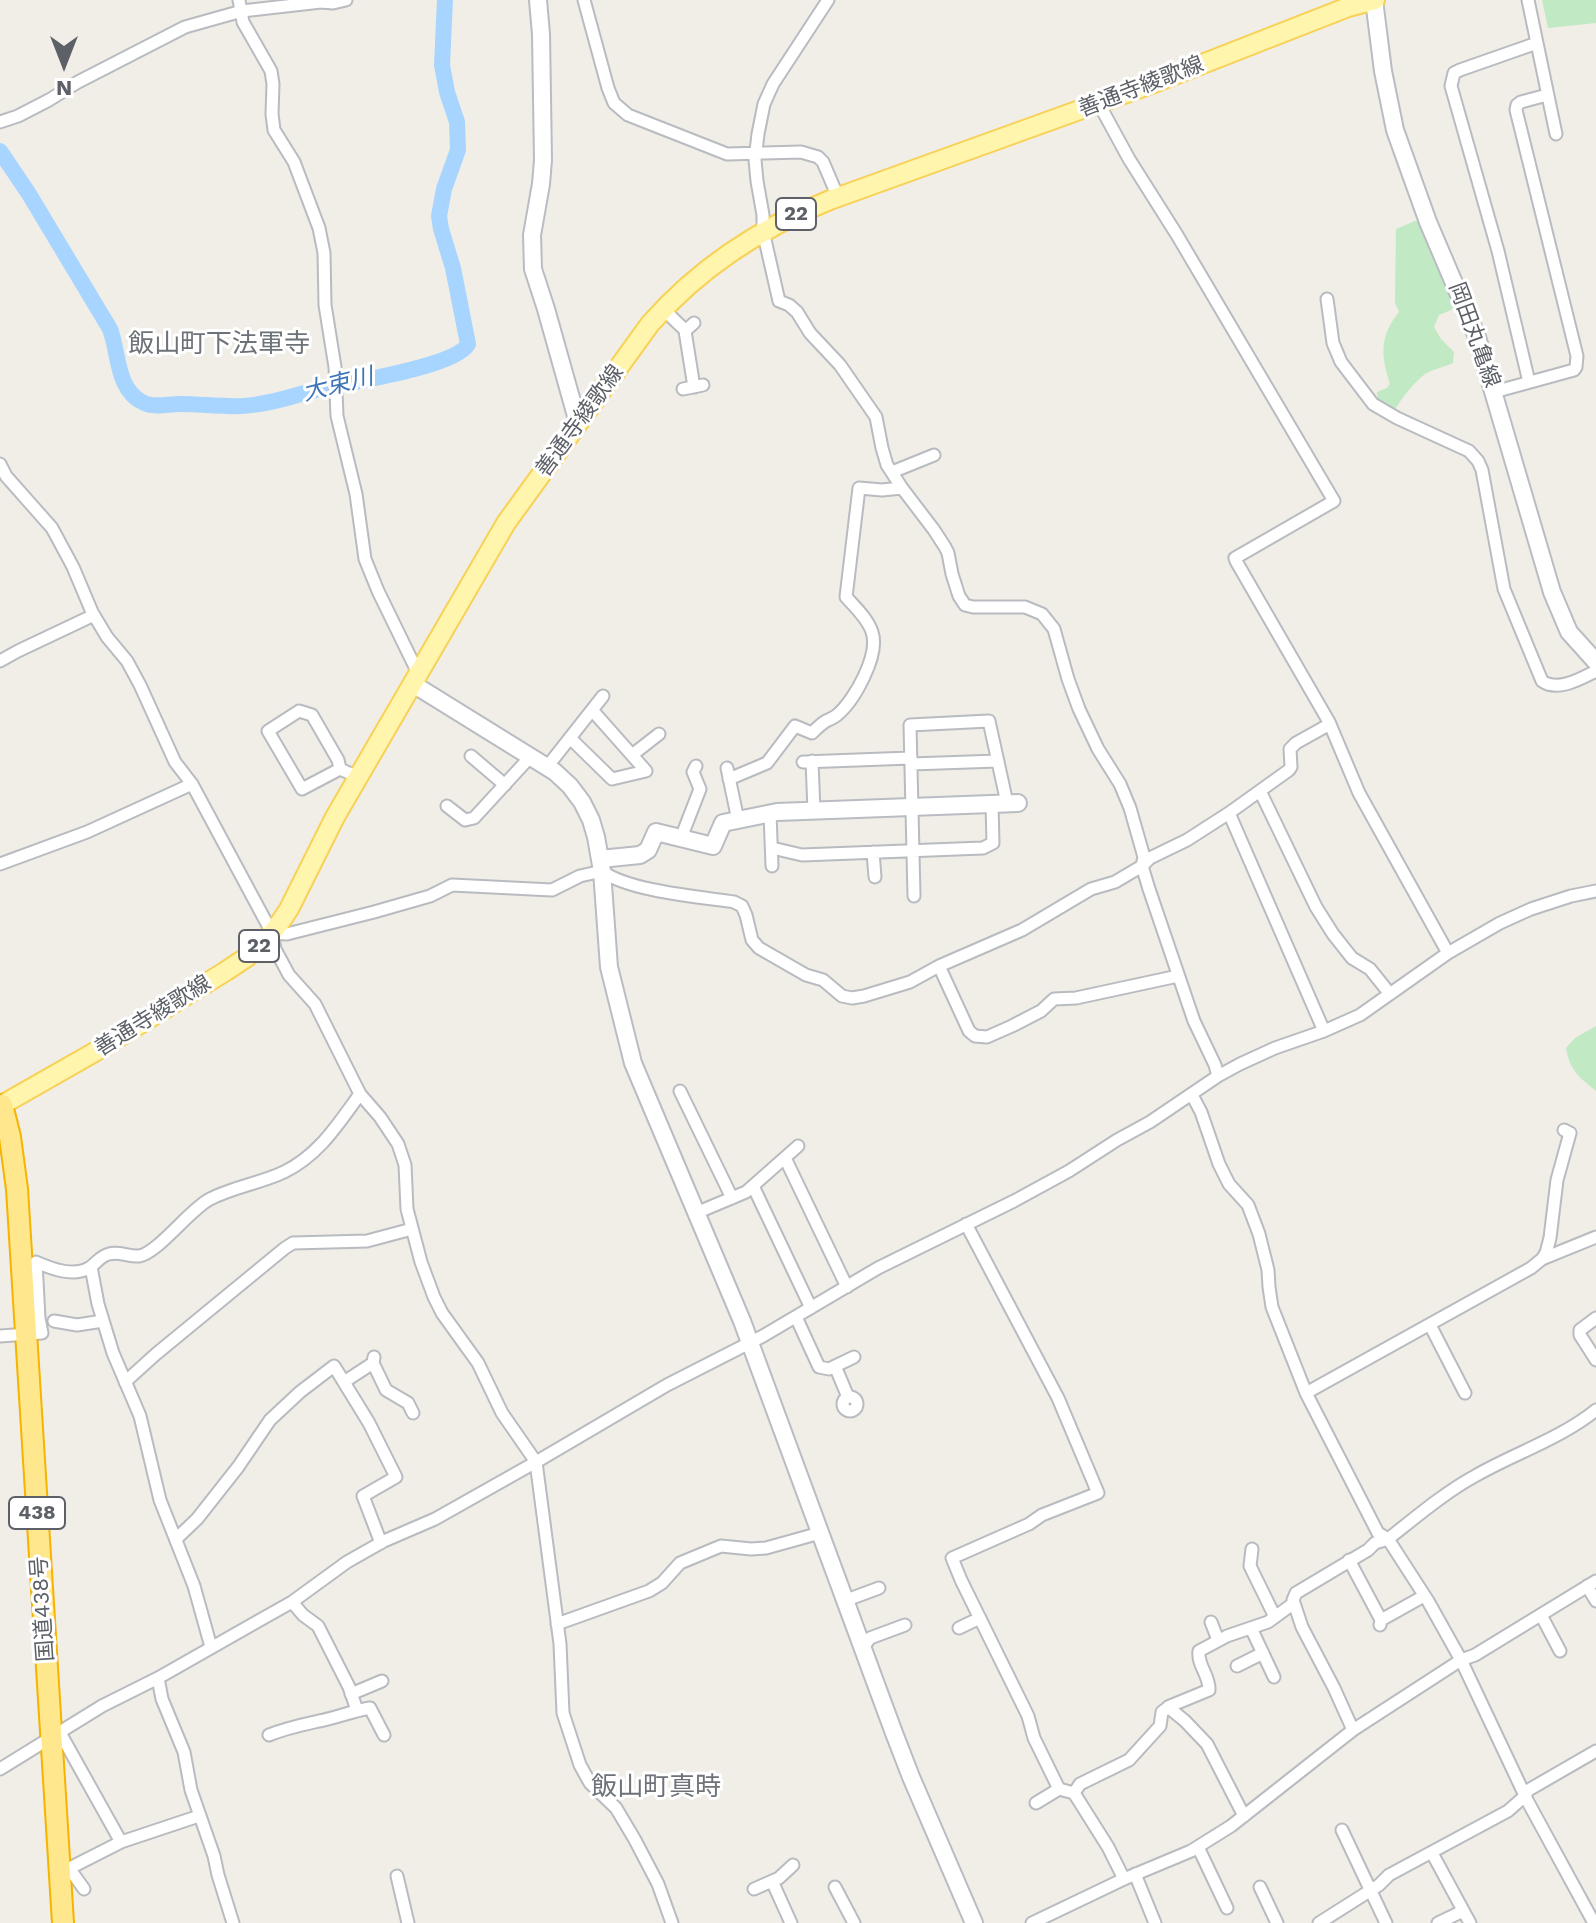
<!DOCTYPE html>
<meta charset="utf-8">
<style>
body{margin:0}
#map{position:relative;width:1596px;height:1923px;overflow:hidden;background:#f0eee6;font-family:"Work Sans",sans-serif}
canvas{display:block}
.north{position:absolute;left:24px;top:24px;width:80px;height:80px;-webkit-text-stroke:6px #fff;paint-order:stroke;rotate:180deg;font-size:22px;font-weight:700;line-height:32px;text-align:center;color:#5d6167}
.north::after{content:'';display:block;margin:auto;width:28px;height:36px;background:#5d6167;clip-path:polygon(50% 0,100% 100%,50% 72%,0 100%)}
</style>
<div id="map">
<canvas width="1596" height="1923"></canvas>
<div class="north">N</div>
</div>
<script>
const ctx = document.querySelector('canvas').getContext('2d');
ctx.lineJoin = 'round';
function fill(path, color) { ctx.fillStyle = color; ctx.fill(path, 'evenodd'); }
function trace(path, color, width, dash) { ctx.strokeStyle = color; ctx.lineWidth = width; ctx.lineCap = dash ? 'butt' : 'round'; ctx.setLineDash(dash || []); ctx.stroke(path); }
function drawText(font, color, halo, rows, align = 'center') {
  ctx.font = font + ' "Work Sans","Noto Sans JP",sans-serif'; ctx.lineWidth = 6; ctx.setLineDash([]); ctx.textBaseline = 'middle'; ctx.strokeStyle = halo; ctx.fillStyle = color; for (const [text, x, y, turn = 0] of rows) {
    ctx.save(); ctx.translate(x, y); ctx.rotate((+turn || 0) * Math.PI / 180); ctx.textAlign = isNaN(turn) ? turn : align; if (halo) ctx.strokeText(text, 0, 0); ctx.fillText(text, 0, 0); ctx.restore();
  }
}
fill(new Path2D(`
 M1542 0H1596V23L1548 28Z
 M1415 221 1424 222 1456 305 1451 310 1439 315 1434 327 1441 339 1454 352 1453 363C1444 367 1434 369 1427 373 1416 379 1397 404 1392 415L1378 405 1377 392 1387 388 1390 384C1381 355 1379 337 1399 312L1395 303 1396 229Z
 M1596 1026V1091C1579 1077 1570 1071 1566 1048L1575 1038Z`), '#c1e9c3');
trace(new Path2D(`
 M0 151 29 194 110 329C119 352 116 391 144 403 155 408 168 404 180 404 206 404 234 409 259 404 280 401 299 394 319 389 346 383 456 367 468 344L453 268 441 229 439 216 444 189 458 150 457 122 447 92 442 65 445 0`), '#a7d5ff', 16);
const street = new Path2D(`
 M239 0 243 22 271 71 273 84 272 114 274 130 294 162 319 228 324 253 325 305 335 367 337 416 356 494 365 559 378 591 418 673
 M584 0 608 88 614 103 628 115 727 154 801 152 818 157 823 162 838 197
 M828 0 773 84 764 104 758 134 755 160 757 181 763 215V231L779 301 789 305 797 312 810 333 840 365 876 417 882 448 887 465 902 488 934 530 945 547 948 553 952 574 959 596 965 605 973 607H1025L1042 614 1054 629 1068 679 1079 709 1098 749 1120 784 1130 808 1144 857 1142 866 1149 889 1194 1021 1215 1065 1218 1076
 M1528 0 1556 134
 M1099 104 1129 159 1177 235 1334 501 1235 558 1236 561 1329 722 1359 793 1448 953
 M0 122 18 116 49 100 78 82 185 27 242 11 321 2 333 3 346 0
 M1327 299 1333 343 1341 362 1373 404 1397 418 1469 451 1478 461 1482 470 1504 589 1542 681C1558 692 1580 679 1596 671
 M663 309 685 330
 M694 323 685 331 694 387
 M1529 382 1498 251 1451 86 1454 73 1460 70 1537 43
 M683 389 703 385
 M1494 392 1574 370 1576 367 1577 356 1516 110 1517 105 1521 102 1547 95
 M0 464 6 476 52 528 73 567 92 612 107 637 127 661 140 685 175 762 192 784 272 933 275 949 289 975 315 1004 360 1094 380 1117 398 1144 405 1165 407 1209 421 1262 434 1297 442 1313 478 1363 502 1413 536 1462 667 1385 763 1336 878 1268 1014 1201 1069 1171 1117 1140 1150 1122 1218 1076 1240 1064 1275 1048 1324 1031 1360 1015 1448 953 1500 923 1531 909 1571 896 1596 891
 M892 472 934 455
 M0 661 18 651 94 615
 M570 738 612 779 646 771 592 710
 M632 755 659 734
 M471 756 505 785
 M812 761 814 811
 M803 762 911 758
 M911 764 998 761
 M547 767 603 696
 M727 768 738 820
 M340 769 302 789 268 731 299 711 312 715 338 760 340 769 358 777
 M729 779 767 763 795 726 812 733C816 729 821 724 826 721 828 720 835 717 837 715 854 701 880 655 872 632 868 619 855 607 846 597L859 488 882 490 902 488
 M1260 791 1316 907 1333 934 1352 958 1370 969 1390 994
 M447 806 465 820 474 818 531 756
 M1229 813 1324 1031
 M770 814 772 866
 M681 838 700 789 693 772 696 766
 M772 848 802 855 983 848 993 843 992 804
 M873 852 875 877
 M0 864 87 832 192 784
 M914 896 910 725 989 721 1007 803
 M272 933 287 934 374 912 430 896 452 885 552 890 580 876 602 871C628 891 700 897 734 902L742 906 746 915 752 940 759 948 806 975 823 980 842 996 852 998 864 996 910 982 939 966 1022 930 1091 889 1115 882 1142 866 1150 858 1187 840 1229 813 1289 770 1291 767 1290 749 1296 743 1330 724
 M939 966 969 1031 975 1036 987 1037 1012 1026 1041 1011 1054 999 1076 998 1178 976
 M680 1091 732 1198
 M1192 1095 1201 1112 1219 1164 1229 1184 1248 1205 1259 1234 1268 1270 1269 1287 1272 1307 1306 1393 1378 1533 1388 1539 1428 1601 1461 1660 1528 1802 1594 1923
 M785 1158 847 1287
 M753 1186 811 1308
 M696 1213 746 1192 798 1146
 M966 1224 1058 1398 1098 1493 1042 1515 1029 1524 952 1558 961 1580 1028 1716 1034 1738 1059 1789 1074 1793 1108 1847 1124 1879
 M1542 1259 1596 1237
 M91 1267 98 1304 113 1353 140 1416 160 1500 194 1586 211 1647
 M796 1317 819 1367 829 1369 854 1357
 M1596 1318 1580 1330V1335L1596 1360
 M54 1321 77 1325 103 1321
 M1430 1325 1465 1393
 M0 1336 42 1333 39 1318 36 1262C52 1269 73 1277 89 1268 96 1264 100 1256 109 1254 119 1251 129 1257 139 1256 158 1253 190 1209 210 1199 233 1187 261 1183 284 1172 319 1155 338 1124 360 1094
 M374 1357 373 1363 386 1390 408 1403 413 1413
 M835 1366 848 1397
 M125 1382 156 1354 285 1248 293 1243 367 1241 412 1229
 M344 1382 373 1363
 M1306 1393 1531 1268 1542 1259 1546 1253 1550 1238 1557 1180 1570 1133 1564 1130
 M843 1404a7 7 0 1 1 14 0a7 7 0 1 1-14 0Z
 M176 1539 197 1519 238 1467 270 1420 300 1392 334 1366 369 1423 396 1477 363 1496 381 1543
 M1252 1549 1250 1566 1275 1617
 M1349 1560 1381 1620
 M1587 1586 1596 1601
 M844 1601 879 1588
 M292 1602 303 1615 318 1626 349 1687 357 1710
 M1541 1615 1560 1651
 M1211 1622 1218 1640
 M557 1624 649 1591 662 1583 680 1563 721 1546 751 1549 766 1548 820 1533
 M1380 1625 1381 1620 1424 1596
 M959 1628 980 1618
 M1251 1628 1274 1677
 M862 1649 870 1638 905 1625
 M1237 1666 1263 1653
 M158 1678 162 1699 184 1752 191 1790 214 1856 218 1875 233 1923
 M351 1694 382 1681
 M1168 1707 1185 1721 1207 1744 1244 1816
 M1353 1730 1334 1688 1302 1627 1293 1600 1296 1593 1368 1550 1375 1543 1388 1539C1416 1517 1444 1493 1475 1476 1515 1453 1560 1439 1596 1410
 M59 1731 121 1842 199 1816
 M269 1735C286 1728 301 1725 319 1721 336 1718 352 1711 370 1708L384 1735
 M0 1769 102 1706 158 1678 260 1620 292 1602 347 1562 384 1541 435 1519 536 1462 560 1644 563 1713 580 1765 590 1783 616 1808 635 1840 658 1884 672 1923
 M1525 1792 1596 1751
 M1074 1793 1080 1784 1129 1760 1160 1726 1162 1712 1170 1706 1209 1690C1210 1676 1197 1665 1199 1651L1227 1636 1268 1622 1294 1603
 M1036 1803 1059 1789
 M1342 1830 1386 1923
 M1198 1847 1227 1908
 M1432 1853 1470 1923
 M69 1868 84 1889
 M60 1873 121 1842
 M1135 1874 1155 1923
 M397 1876 408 1923
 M772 1881 791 1923
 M835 1887 854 1923
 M1260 1887 1277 1923
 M754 1889 779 1878 793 1865
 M1032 1923 1124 1879 1191 1851 1231 1826 1353 1730 1461 1660 1475 1655 1596 1581
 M1319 1923 1379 1885 1389 1875 1508 1811 1526 1795
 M1438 1923 1463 1911`);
const secondary = new Path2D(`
 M538 0 541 34 543 160 541 184 532 235 533 269 546 309 578 423
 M1374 0 1383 71 1395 130 1428 222 1477 337 1552 592 1569 632 1596 662
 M413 684 555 772 570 786 582 802 591 820 596 837 602 871 609 967 633 1063 742 1321 894 1733 911 1777 974 1923
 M600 859 640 855 648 850 656 832 713 846 723 823 777 812 1018 803`);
const primary = new Path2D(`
 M0 1106 93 1053 226 971 247 957 267 939 279 924 289 909 335 817 506 523 650 324C700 267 760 228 830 200L1146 86 1348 7 1375 0`);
const highway = new Path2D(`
 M2 1105 10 1137 17 1189 63 1923`);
trace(street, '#b8bbc0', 15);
trace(secondary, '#b9bcc2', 20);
trace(primary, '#f8d157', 22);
trace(highway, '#f6b300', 24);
trace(street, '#fff', 11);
trace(secondary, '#fff', 16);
trace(primary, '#fff5ac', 18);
trace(highway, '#ffe78e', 20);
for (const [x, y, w] of [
 [796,214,40],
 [259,946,40],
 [37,1513,56]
]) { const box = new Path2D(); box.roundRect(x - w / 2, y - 16, w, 32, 6); ctx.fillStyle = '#fff'; ctx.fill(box); trace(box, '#5d6167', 2); }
drawText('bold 20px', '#5d6167', null, [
 ["22",796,214],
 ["22",259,946],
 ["438",37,1513]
]);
drawText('22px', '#5d6167', '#fff', [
 ["善通寺綾歌線",1141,87,-21],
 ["岡田丸亀線",1474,335,70],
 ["善通寺綾歌線",580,421,-54],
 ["善通寺綾歌線",153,1016,-32],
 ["国道438号",43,1609,-94]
]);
drawText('italic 24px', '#3d74b8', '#fff', [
 ["大束川",338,385,-14]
]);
drawText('26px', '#6e7379', '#fff', [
 ["飯山町下法軍寺",219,344],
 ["飯山町真時",656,1787]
]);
</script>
